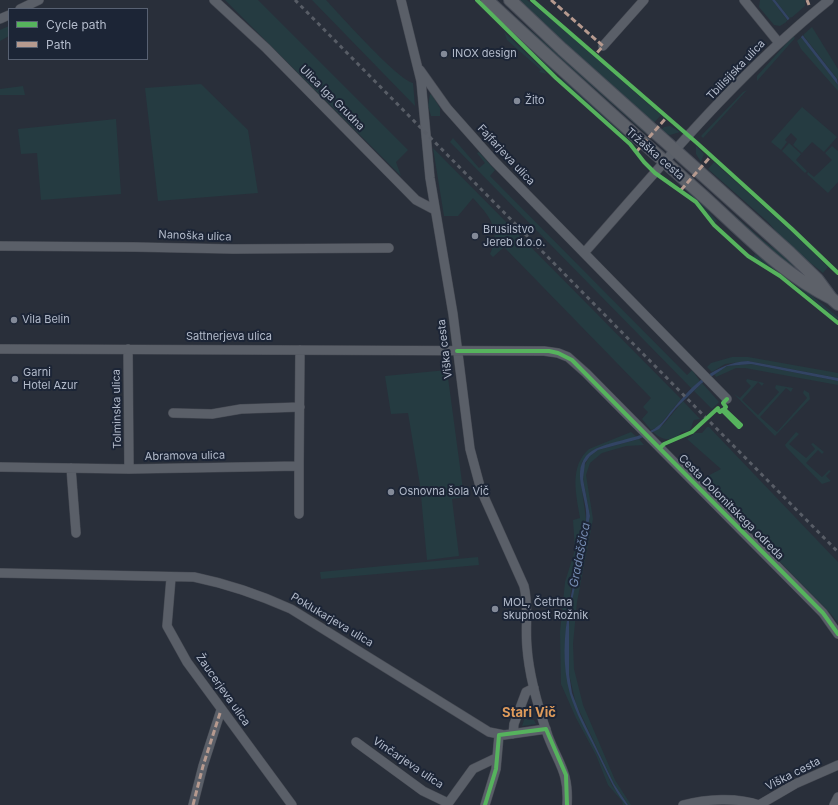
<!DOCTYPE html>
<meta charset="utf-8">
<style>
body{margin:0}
#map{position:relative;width:838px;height:805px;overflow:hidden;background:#292f3a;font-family:Inter,sans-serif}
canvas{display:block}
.legend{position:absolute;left:8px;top:8px;width:140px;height:52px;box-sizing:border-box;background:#1c2536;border:1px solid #586172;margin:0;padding:5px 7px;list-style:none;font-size:12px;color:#b3bbcb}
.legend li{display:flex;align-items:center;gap:8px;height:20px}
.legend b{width:20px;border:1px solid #586172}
</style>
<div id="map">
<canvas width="838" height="805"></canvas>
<ul class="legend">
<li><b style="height:5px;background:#56b35d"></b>Cycle path</li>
<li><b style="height:5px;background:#b69a8f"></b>Path</li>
</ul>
</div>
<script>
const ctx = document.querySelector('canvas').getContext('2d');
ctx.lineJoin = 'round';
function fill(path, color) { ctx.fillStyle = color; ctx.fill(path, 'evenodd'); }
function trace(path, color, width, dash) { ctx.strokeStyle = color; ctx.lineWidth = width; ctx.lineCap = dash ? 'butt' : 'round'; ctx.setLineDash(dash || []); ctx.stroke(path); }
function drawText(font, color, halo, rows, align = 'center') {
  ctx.font = font + ' Inter,sans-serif'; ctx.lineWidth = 4; ctx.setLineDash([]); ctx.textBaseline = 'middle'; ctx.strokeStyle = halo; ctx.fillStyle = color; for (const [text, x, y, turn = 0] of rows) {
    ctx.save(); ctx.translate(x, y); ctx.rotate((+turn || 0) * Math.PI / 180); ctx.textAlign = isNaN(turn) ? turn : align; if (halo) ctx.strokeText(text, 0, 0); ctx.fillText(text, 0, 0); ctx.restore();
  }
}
fill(new Path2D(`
 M225 0H258L408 150 396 162 401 176Z
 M312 0H326C340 15 398 80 413 83L415 106Z
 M494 0H496L646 131 645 133Z
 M516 0H527L549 17 661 115 652 125Z
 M760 0H772L788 21 780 26 774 25 759 7Z
 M775 0H805V6L790 19Z
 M506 25 555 71V72L554 73Z
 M9 26V36L0 41V30Z
 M812 27 838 69V80L803 35Z
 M504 32 542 68 547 74 539 72 541 70 507 40Z
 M793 36 795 38 757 81V76Z
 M801 37 835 81 838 85V91L801 49 797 41Z
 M764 47 736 76 735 75Z
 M559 78 565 80 635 142 634 144Z
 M201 84 248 130 258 193 158 201 145 88Z
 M23 86 25 95H0V89Z
 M747 90 703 138 701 136 743 92Z
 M430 94 432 95 440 108V116H431L428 106Z
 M802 107 837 137 824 152 812 142 802 153 793 145 797 139 791 133 785 140 787 142 781 150 771 142Z
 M116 119 121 194 41 200 37 153 21 154 18 129Z
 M670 126 680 132 670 135 660 131 664 127Z
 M453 138 479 168 485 163 477 153 479 152 495 170 490 176 687 375 692 370 700 381 692 389 450 142Z
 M789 143 801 154 796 160 807 171 805 173 782 151Z
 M696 146 704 154 701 162 696 154Z
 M832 146 838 151V182L828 193 807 174 808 172 814 177 832 160 825 153Z
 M433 148 681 399 658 427 651 430 642 419 648 412 643 407 651 398 504 247 493 257 490 254C502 229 489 216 473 198L458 216H444Z
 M714 162 792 232 828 267 823 273 788 245 768 222 708 169Z
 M696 182 764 241 791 261 814 282C772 253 734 217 695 183Z
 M690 191 717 221 715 223 703 207 688 193Z
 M755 254 780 270 838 317V320L782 274 753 257Z
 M732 357H748L838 373V378L748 361 725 364 712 372 707 367 711 363Z
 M751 364 838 381V385L745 368H736L716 377 714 374 727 366Z
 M447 370 464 497 452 499 459 556 427 560 420 485 408 413 391 414 385 376Z
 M747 379 764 383 762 386 758 382 742 400 758 415 779 392 775 388 776 385 793 388 791 392 786 388 760 417 777 432 807 398 803 393 804 390 809 393 810 399 775 436 734 394 740 398 751 386 746 381Z
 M702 383 719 402 712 409 694 391Z
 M683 401 700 419 694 420C690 427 694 431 682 432 673 442 662 441 653 432L663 425Z
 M707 427H709L838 562V623L831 614 700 480 721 469 687 439 695 433H702Z
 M631 432 637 437 600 447 591 452 582 462 580 476 586 519 571 590 566 626 567 674 574 705 612 785 626 805H623L622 801 608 785 596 755 576 718 561 684 560 632 565 582 575 550 573 520 580 518C576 493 569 467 589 449Z
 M796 432 799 434 789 444 806 458 815 449 811 444 813 443 824 452 822 454 818 450 806 463 822 477 829 470 831 471 826 476 831 481 822 484 786 447 785 445Z
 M639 439 644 445 626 446 602 453 590 463 586 475 593 519 577 602 573 644 574 669 583 705 615 780 631 805H628L614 784 576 704 569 674V626L573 591 590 516 583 479 584 466 590 456 598 450Z
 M478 557 479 565 321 579 320 572Z
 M529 705 533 716 527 717V720H534L536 724 522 726Z`), '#253b41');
fill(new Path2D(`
 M772 0H775L837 79 838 85Z
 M748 361 838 378V381L751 364 727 366 702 383 676 408 659 429 639 439 598 450 590 456 585 463 583 479 590 516 569 615V674L572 693 580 714 614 784 628 805H626C612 788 605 768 595 749 586 731 576 714 570 694 554 635 578 578 586 521 589 500 571 475 586 456 600 440 640 441 658 426 664 422 669 413 674 408 693 384 716 363 748 361Z`), '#324464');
fill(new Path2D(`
 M791 17 804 34 799 39 786 22Z`), '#292f3a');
const minor = new Path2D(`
 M214 0 266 48 416 200 435 210
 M401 0 421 81 430 178 453 314 470 449 481 490 524 586C529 606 525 626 527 647 529 677 538 707 548 736 559 765 569 772 567 805
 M744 0 779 43
 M20 9 39 0
 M0 19 9 15
 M603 46 644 0
 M420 70 447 108 494 161 727 399
 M0 246 134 247 233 249 389 248
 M584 253C661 166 738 73 829 0
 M0 349 544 351 558 353 568 357 586 373 823 613 838 634
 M128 349 129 469
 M173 413 212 414 241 409 300 407
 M299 466V514
 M0 467 129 469 299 466 300 350
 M71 468 76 533
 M0 573 194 577C228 584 260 595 291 609L489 732 504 735 546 729
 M171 578 167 626 187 662 292 805
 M513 734 514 724 526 692 534 688
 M356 742 423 791 448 803
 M193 805 203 766 221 710
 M447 805 473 769 496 758
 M485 805 496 769 499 735
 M683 805C706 799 737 797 759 805
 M759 805 795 784 838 765
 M834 805 838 797`);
const major = new Path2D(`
 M487 0C558 66 629 130 702 195 742 231 782 274 831 298
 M510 0 562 49 790 253 817 279 831 298 838 304`);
trace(minor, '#464a53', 10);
trace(major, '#474c57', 14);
trace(minor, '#5a5f68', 9);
trace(major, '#5d6169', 12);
trace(new Path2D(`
 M295 0 838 552`), '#585d66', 3, [4, 4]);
trace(new Path2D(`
 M551 0 603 46 595 55
 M807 0 809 5
 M637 151 666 118
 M681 190 711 156
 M193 805 203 766 221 710`), '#b69a8f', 3, [6, 3]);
trace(new Path2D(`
 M477 0 556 78 630 144 644 162 655 173 696 202 714 225 748 256 780 276 838 323
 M532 0 697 143 792 229 838 273
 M457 351H549L558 353 572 360 823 613 838 634
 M717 409 720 412 722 410 739 427 741 425 724 409 726 407 723 403 727 399
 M660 448 664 444 692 432 718 408
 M485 805 496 769 499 735 546 729 566 775 567 805`), '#56b35d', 4);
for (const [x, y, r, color] of [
 [444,54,4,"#838a98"],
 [517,101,4,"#838a98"],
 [475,236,4,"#838a98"],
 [14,320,4,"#838a98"],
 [15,379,4,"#838a98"],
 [391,492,4,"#838a98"],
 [495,609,4,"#838a98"]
]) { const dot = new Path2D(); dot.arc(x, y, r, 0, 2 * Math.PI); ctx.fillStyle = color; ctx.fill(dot); trace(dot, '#1c2536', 1.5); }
drawText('11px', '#b3bbcb', '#1c2536', [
 ["INOX design",452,54],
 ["Žito",525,101],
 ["Brusilstvo",483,230],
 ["Jereb d.o.o.",483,243],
 ["Vila Belin",22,320],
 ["Garni",23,373],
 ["Hotel Azur",23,386],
 ["Osnovna šola Vič",399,492],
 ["MOL, Četrtna",503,603],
 ["skupnost Rožnik",503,616]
], 'left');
drawText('11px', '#b3bbcb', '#1c2536', [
 ["Tbilisijska ulica",736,70,-46],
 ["Ulica Iga Grudna",332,98,45],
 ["Tržaška cesta",655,154,41],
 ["Fajfarjeva ulica",506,155,47],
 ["Nanoška ulica",195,236,2],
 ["Sattnerjeva ulica",229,337],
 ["Viška cesta",445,349,-97],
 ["Tolminska ulica",117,409,-91],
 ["Abramova ulica",185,456,-1],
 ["Cesta Dolomitskega odreda",731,507,45],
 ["Poklukarjeva ulica",332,620,31],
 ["Žaucerjeva ulica",223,690,55],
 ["Vinčarjeva ulica",408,763,34],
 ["Viška cesta",793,774,-27]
]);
drawText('italic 12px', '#788fb6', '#1c2536', [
 ["Gradaščica",580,555,-79]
]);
drawText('bold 13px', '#df9b5b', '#1c2536', [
 ["Stari Vič",529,713]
]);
</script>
